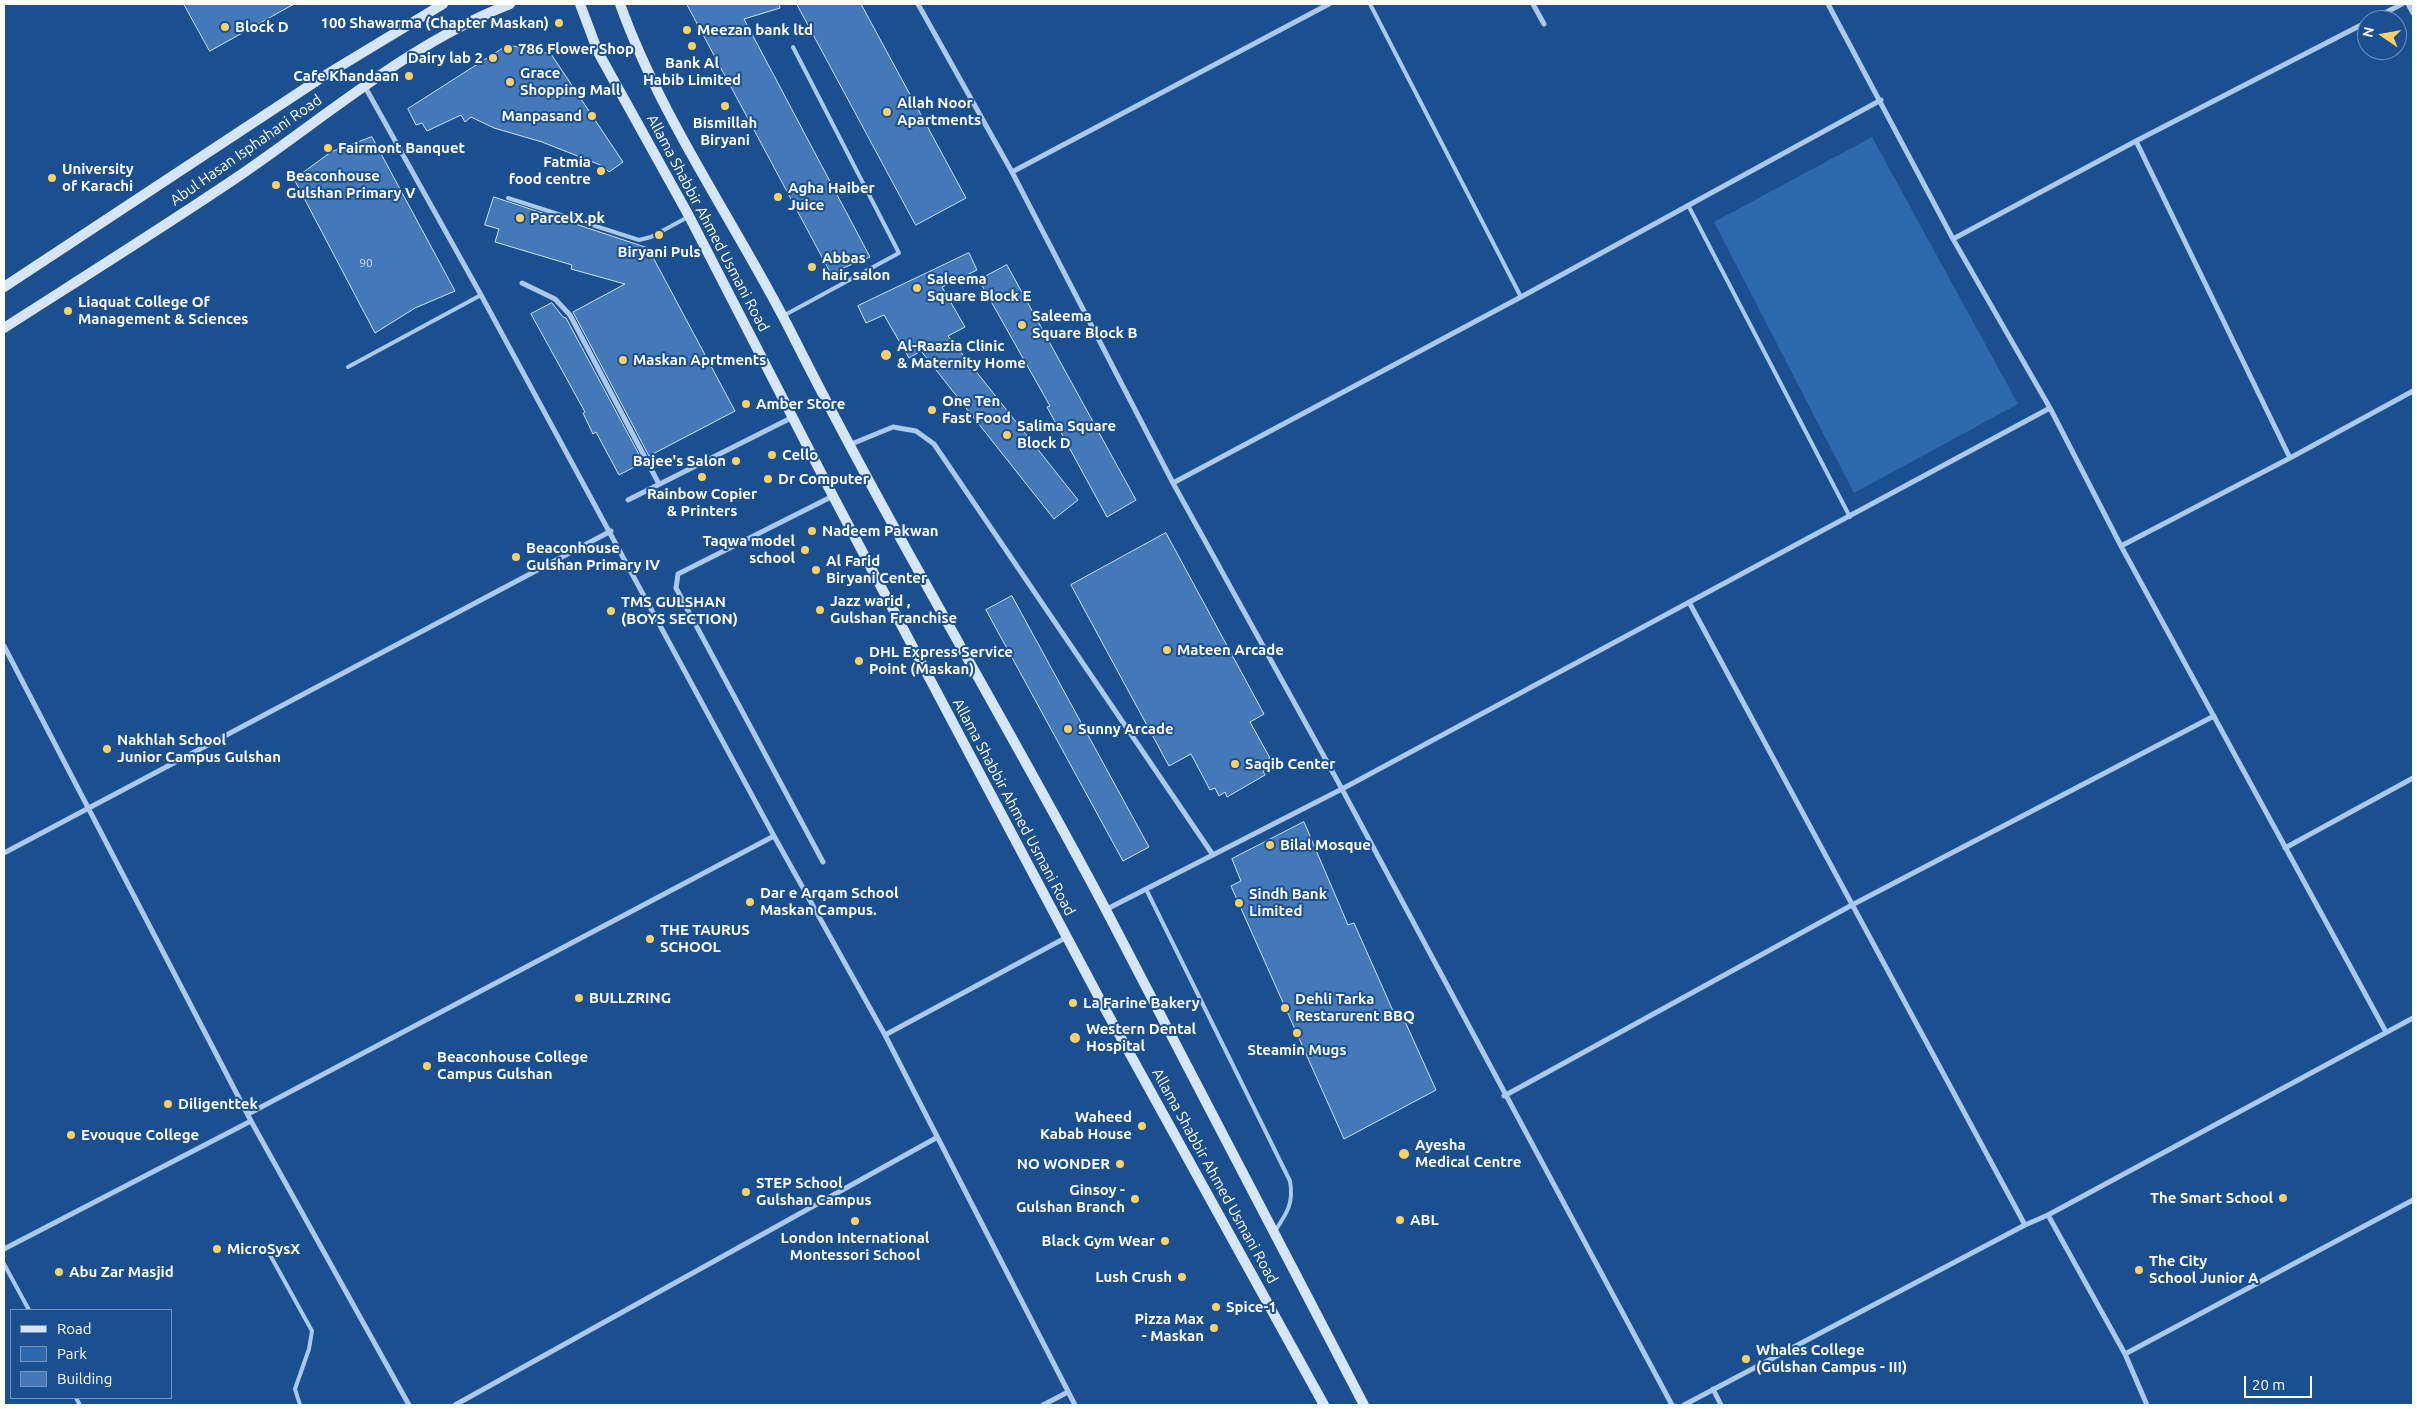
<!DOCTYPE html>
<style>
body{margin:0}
#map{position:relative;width:2417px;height:1409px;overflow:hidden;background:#1b4f8f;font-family:Ubuntu,sans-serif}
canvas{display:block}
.frame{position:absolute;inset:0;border:5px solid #fff;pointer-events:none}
.legend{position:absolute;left:10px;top:1309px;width:162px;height:90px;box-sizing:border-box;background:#1b4f8f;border:1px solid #7695bc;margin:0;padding:6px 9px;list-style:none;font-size:15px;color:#fff}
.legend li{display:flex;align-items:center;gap:10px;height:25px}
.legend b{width:25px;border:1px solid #7695bc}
.north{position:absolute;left:2357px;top:10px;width:50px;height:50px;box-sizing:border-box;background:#1b4f8f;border:1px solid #7695bc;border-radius:50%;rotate:282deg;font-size:14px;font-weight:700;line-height:20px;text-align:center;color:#fff}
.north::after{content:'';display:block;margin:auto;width:18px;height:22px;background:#ffd166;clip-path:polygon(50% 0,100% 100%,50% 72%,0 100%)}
.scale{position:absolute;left:2244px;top:1376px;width:68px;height:22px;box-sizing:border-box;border:2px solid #fff;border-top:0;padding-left:6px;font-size:15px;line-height:18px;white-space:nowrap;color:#fff;-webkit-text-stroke:4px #1b4f8f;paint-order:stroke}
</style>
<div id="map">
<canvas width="2417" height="1409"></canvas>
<div class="frame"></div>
<ul class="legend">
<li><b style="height:6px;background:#d6e6fa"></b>Road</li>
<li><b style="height:14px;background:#2e69ad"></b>Park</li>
<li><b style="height:14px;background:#4478b7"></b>Building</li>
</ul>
<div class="north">N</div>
<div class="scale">20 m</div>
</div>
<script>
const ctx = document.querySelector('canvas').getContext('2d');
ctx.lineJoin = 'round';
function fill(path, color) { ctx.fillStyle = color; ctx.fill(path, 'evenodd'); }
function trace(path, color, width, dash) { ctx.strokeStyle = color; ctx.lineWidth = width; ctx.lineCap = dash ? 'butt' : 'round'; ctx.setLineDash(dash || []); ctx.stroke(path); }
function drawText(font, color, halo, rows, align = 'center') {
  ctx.font = font + ' Ubuntu,sans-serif'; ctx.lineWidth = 4; ctx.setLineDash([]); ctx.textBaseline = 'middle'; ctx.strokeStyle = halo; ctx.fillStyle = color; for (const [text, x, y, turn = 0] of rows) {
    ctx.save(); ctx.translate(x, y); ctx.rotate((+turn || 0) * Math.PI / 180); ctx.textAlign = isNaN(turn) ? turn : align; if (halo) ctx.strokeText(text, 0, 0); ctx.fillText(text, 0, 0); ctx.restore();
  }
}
fill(new Path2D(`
 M1872 137 2018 404 1854 493 1714 222Z`), '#2e69ad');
const building = new Path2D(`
 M184 4H294L210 51Z
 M687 4H779L780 8 744 19 870 257 831 273Z
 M797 4H861L966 198 916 225Z
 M508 45 551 54 623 162 609 172 603 166 542 142 494 128 471 117 465 122 461 115 427 131 422 123 416 125 408 109Z
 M372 137 455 291 415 308 375 333 294 179 331 152Z
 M494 197 648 248 735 411 649 456 573 312 625 284 571 269 572 265 495 242 499 229 485 225Z
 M969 253 977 270 942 287 965 327 948 336 1078 500 1054 519 921 351 909 358 884 315 866 323 858 306Z
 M1007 265 1136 500 1107 517 1047 407 1050 406 979 280Z
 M552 303 563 317 566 318 642 460 637 463 638 465 619 475 596 432 593 434 583 413 585 412 531 314Z
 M1166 533 1264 714 1250 722 1270 758 1265 761 1268 768 1263 771 1265 775 1227 797 1225 792 1219 796 1215 788 1210 790 1191 754 1169 766 1071 585Z
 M1012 596 1149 847 1123 861 986 610Z
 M1304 822 1348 925 1354 923 1397 1020 1403 1017 1436 1090 1344 1139 1231 886 1241 881 1232 859Z`);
fill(building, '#4478b7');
trace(building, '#cfe3fa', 1);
trace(new Path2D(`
 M1370 4 1521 297
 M508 198 639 240 651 237 688 217
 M1688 205 1850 517
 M783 316 899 253 793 47
 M348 367 481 295
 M1146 889 1290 1181C1294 1203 1287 1213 1275 1231
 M269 1253 312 1331 309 1349 295 1389 300 1405
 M4 1264 29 1310
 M76 1398 80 1405`), '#a9c9ee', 4);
trace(new Path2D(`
 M918 4 1012 172 1173 483 1342 789 1672 1405
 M1533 4 1544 24
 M1828 4 1953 239 2050 408 2121 546 2386 1032
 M2408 4 2413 13
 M2371 20 2402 4
 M364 85 481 295 774 836 885 1035 1075 1405
 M2136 141 2290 458
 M1012 172 1329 4
 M1953 239 2136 141 2367 22
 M522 283 555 299 570 315 659 484
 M849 445 893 427 916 431 934 444 1213 855
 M1173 483 1521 297 1881 100
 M628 500 793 417
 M2121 546 2290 458 2413 391
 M1689 602 2025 1225
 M4 646 251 1121 409 1405
 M2285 848 2413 778
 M4 853 611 531
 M823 862 676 588 678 574 833 496
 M1105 910 1342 789 2050 408
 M885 1035 1067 937
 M1504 1096 1852 905 2214 716
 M248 1114 774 836
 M2048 1215 2125 1354 2147 1405
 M4 1249 251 1121
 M2125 1354 2413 1200
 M1713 1389 1721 1405
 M455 1405 936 1138
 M1043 1405 1068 1392
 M1684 1405 2025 1225 2048 1215 2413 1018`), '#a9c9ee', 5);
trace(new Path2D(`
 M580 4 598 52 689 216 833 496 987 787 1104 1007 1324 1405
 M620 4C662 121 737 225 793 336 891 531 1004 717 1106 910 1192 1075 1278 1241 1364 1405
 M4 287 324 76 443 4
 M4 328C82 278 162 228 239 176 327 116 410 43 510 4`), '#d6e6fa', 10);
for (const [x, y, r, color] of [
 [559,23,5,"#ffd166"],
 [225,27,5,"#ffd166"],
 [687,30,5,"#ffd166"],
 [692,46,5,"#ffd166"],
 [508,49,5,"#ffd166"],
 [493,58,5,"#ffd166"],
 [409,76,5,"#ffd166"],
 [510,82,5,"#ffd166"],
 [725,106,5,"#ffd166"],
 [887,112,5,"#ffd166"],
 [592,116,5,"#ffd166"],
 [328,148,5,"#ffd166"],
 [601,171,5,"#ffd166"],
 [52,178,5,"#ffd166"],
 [276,185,5,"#ffd166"],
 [778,197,5,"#ffd166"],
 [520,218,5,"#ffd166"],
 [659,235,5,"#ffd166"],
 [812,267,5,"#ffd166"],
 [917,288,5,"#ffd166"],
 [68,311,5,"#ffd166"],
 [1022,325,5,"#ffd166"],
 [886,355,6,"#ffd166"],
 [623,360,5,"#ffd166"],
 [746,404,5,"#ffd166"],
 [932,410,5,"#ffd166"],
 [1007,435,5,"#ffd166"],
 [772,455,5,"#ffd166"],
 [736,461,5,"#ffd166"],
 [702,477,5,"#ffd166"],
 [768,479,5,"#ffd166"],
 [812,531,5,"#ffd166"],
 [805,550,5,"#ffd166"],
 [516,557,5,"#ffd166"],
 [816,570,5,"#ffd166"],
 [820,610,5,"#ffd166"],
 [611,611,5,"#ffd166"],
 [1167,650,5,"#ffd166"],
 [859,661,5,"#ffd166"],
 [1068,729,5,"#ffd166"],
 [107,749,5,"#ffd166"],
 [1235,764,5,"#ffd166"],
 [1270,845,5,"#ffd166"],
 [750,902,5,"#ffd166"],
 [1239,903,5,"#ffd166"],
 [650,939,5,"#ffd166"],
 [579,998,5,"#ffd166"],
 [1073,1003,5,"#ffd166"],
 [1285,1008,5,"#ffd166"],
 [1297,1033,5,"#ffd166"],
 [1075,1038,6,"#ffd166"],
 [427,1066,5,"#ffd166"],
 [168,1104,5,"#ffd166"],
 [1142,1126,5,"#ffd166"],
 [71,1135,5,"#ffd166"],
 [1404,1154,6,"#ffd166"],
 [1120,1164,5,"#ffd166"],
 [746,1192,5,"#ffd166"],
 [2283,1198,5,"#ffd166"],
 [1135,1199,5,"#ffd166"],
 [1400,1220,5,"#ffd166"],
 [855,1221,5,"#ffd166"],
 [1165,1241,5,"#ffd166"],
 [217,1249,5,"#ffd166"],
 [2139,1270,5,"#ffd166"],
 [59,1272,5,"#ffd166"],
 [1182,1277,5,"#ffd166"],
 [1216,1307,5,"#ffd166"],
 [1214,1328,5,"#ffd166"],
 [1746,1359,5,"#ffd166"]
]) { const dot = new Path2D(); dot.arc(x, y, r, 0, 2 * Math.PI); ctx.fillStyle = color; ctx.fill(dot); trace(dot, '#1b4f8f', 2); }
drawText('12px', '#d0dded', null, [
 ["90",366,263]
]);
drawText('bold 15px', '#fff', '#1b4f8f', [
 ["100 Shawarma (Chapter Maskan)",549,23,"right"],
 ["Block D",235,27],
 ["Meezan bank ltd",697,30],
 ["786 Flower Shop",518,49],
 ["Dairy lab 2",483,58,"right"],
 ["Bank Al",692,63,"center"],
 ["Habib Limited",692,80,"center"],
 ["Grace",520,73],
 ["Shopping Mall",520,90],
 ["Cafe Khandaan",399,76,"right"],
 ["Allah Noor",897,103],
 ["Apartments",897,120],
 ["Manpasand",582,116,"right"],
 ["Bismillah",725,123,"center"],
 ["Biryani",725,140,"center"],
 ["Fairmont Banquet",338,148],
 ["Fatmia",591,162,"right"],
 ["food centre",591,179,"right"],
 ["University",62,169],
 ["of Karachi",62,186],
 ["Beaconhouse",286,176],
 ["Gulshan Primary V",286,193],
 ["Agha Haiber",788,188],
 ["Juice",788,205],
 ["ParcelX.pk",530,218],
 ["Biryani Puls",659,252,"center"],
 ["Abbas",822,258],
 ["hair salon",822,275],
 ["Saleema",927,279],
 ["Square Block E",927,296],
 ["Liaquat College Of",78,302],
 ["Management & Sciences",78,319],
 ["Saleema",1032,316],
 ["Square Block B",1032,333],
 ["Al-Raazia Clinic",897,346],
 ["& Maternity Home",897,363],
 ["Maskan Aprtments",633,360],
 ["One Ten",942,401],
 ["Fast Food",942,418],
 ["Amber Store",756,404],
 ["Salima Square",1017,426],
 ["Block D",1017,443],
 ["Cello",782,455],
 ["Bajee's Salon",726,461,"right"],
 ["Dr Computer",778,479],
 ["Rainbow Copier",702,494,"center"],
 ["& Printers",702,511,"center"],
 ["Nadeem Pakwan",822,531],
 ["Taqwa model",795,541,"right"],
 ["school",795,558,"right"],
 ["Beaconhouse",526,548],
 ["Gulshan Primary IV",526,565],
 ["Al Farid",826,561],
 ["Biryani Center",826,578],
 ["Jazz warid ,",830,601],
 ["Gulshan Franchise",830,618],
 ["TMS GULSHAN",621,602],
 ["(BOYS SECTION)",621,619],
 ["Mateen Arcade",1177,650],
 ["DHL Express Service",869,652],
 ["Point (Maskan)",869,669],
 ["Sunny Arcade",1078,729],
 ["Nakhlah School",117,740],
 ["Junior Campus Gulshan",117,757],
 ["Saqib Center",1245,764],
 ["Bilal Mosque",1280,845],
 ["Dar e Arqam School",760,893],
 ["Maskan Campus.",760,910],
 ["Sindh Bank",1249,894],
 ["Limited",1249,911],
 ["THE TAURUS",660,930],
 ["SCHOOL",660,947],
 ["BULLZRING",589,998],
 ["Dehli Tarka",1295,999],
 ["Restarurent BBQ",1295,1016],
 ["La Farine Bakery",1083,1003],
 ["Western Dental",1086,1029],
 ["Hospital",1086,1046],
 ["Steamin Mugs",1297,1050,"center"],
 ["Beaconhouse College",437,1057],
 ["Campus Gulshan",437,1074],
 ["Diligenttek",178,1104],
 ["Waheed",1132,1117,"right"],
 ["Kabab House",1132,1134,"right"],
 ["Evouque College",81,1135],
 ["Ayesha",1415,1145],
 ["Medical Centre",1415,1162],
 ["NO WONDER",1110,1164,"right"],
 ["STEP School",756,1183],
 ["Gulshan Campus",756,1200],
 ["Ginsoy -",1125,1190,"right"],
 ["Gulshan Branch",1125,1207,"right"],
 ["The Smart School",2273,1198,"right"],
 ["ABL",1410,1220],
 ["London International",855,1238,"center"],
 ["Montessori School",855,1255,"center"],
 ["Black Gym Wear",1155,1241,"right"],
 ["MicroSysX",227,1249],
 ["The City",2149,1261],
 ["School Junior A",2149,1278],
 ["Abu Zar Masjid",69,1272],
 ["Lush Crush",1172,1277,"right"],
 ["Spice-1",1226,1307],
 ["Pizza Max",1204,1319,"right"],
 ["- Maskan",1204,1336,"right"],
 ["Whales College",1756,1350],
 ["(Gulshan Campus - III)",1756,1367]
], 'left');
drawText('15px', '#fff', '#1b4f8f', [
 ["Abul Hasan Isphahani Road",246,150,-35],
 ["Allama Shabbir Ahmed Usmani Road",708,223,62],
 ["Allama Shabbir Ahmed Usmani Road",1014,807,62],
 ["Allama Shabbir Ahmed Usmani Road",1215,1176,61]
]);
</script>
